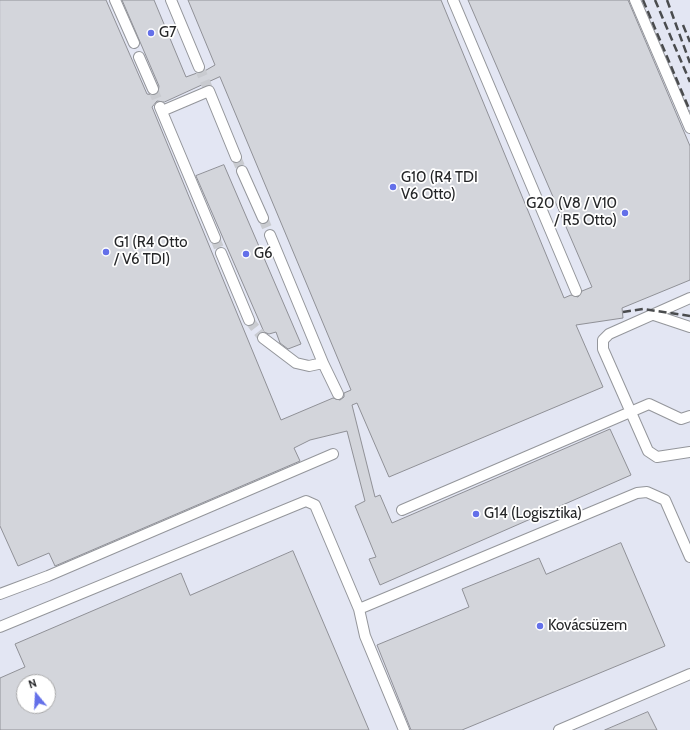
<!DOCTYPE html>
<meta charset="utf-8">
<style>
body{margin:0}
#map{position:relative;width:690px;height:730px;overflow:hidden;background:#f2f4fa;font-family:Cabin,sans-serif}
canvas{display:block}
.north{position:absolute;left:16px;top:674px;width:40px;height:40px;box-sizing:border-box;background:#fff;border:1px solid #a8a8a9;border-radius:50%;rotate:342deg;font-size:11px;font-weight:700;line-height:16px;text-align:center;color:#252628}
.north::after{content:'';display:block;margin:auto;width:14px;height:18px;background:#6470e9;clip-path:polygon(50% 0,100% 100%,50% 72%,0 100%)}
</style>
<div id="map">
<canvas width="690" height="730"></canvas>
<div class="north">N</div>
</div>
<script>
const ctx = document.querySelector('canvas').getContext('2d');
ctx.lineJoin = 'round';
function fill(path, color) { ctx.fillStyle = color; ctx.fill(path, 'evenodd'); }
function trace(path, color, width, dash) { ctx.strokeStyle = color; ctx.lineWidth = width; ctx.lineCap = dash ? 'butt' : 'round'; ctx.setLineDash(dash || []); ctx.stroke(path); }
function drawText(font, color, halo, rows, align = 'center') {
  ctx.font = font + ' Cabin,sans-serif'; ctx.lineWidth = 3.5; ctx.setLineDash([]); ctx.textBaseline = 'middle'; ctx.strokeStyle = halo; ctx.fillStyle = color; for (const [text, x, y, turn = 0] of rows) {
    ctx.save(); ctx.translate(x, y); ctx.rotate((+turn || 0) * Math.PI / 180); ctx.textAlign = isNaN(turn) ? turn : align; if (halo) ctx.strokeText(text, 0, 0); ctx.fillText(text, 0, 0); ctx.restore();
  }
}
fill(new Path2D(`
 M0 0H690V730H0ZM24 682H48V706H24Z`), '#e3e6f3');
const building = new Path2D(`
 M0 0H106L147 94 153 95 158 93 159 86 122 0H154L186 77 197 73H201L215 65 188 0H441L564 298 571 295 578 297 582 291 592 287 468 0H628L690 146V280L622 308 623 318 576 325 603 387 389 477 357 403 352 405 375 497 380 495 392 523 610 429 631 475 380 585 369 559 376 557 355 506 365 501 347 431 310 440 294 448 300 461 55 566 49 553 18 566 0 526ZM220 77 351 390 344 393V397L340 400 333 398 281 420 152 107 157 101 164 102Z
 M224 165 301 344 288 349 280 343 276 332 269 334 264 332 196 176Z
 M621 543 665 646 462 730H411L377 645 469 607 462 589 539 558 546 574Z
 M293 551 369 730H0V678L25 667 15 644 181 573 190 595ZM24 682H48V706H24Z
 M648 712 657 730H605Z`);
fill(building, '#d3d5db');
trace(building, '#909197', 1);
trace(new Path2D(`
 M199 67 209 91
 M153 89 160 107
 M236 157 242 171
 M263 218 270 235
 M215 238 221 253
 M249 320 263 338`), '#c9cbd0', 10, [10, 5]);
const minor = new Path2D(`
 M115 0 134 43
 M171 0 199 67
 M453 0 576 291
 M635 0 690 128
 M139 57 153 89
 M160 107 215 238
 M162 111 209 91 236 157
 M242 171 263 218
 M221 253 249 320
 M690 298 609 334 603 340V349L648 451 657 457 690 452
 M654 315 690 327
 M263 338 296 363 309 366 323 363 270 235
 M323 363 338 394
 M402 510 649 404 681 419 690 416
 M0 594 48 576 333 454
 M359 609 637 493 647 492 665 500 690 557
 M0 627 306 501 315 505 359 609 365 636 404 730
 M559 730 690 674`);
trace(minor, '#94969b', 12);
trace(minor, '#fff', 10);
trace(new Path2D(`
 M643 0 690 111
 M655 0 690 82
 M667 0 690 63
 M683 25 690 42
 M623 312 643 309 690 316`), '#4a4c4e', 2.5, [8, 4]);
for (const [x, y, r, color] of [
 [151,33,4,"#6470e9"],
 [393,187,4,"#6470e9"],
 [625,213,4,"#6470e9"],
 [106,252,4,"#6470e9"],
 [246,254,4,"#6470e9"],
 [476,514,4,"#6470e9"],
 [540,626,4,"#6470e9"]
]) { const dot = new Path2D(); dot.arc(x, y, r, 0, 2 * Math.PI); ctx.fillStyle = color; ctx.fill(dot); trace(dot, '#fff', 1.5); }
drawText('15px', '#252628', '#fff', [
 ["G7",159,33],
 ["G10 (R4 TDI",401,178],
 ["V6 Otto)",401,195],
 ["G20 (V8 / V10",617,204,"right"],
 ["/ R5 Otto)",617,221,"right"],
 ["G1 (R4 Otto",114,243],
 ["/ V6 TDI)",114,260],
 ["G6",254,254],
 ["G14 (Logisztika)",484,514],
 ["Kovácsüzem",548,626]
], 'left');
</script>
